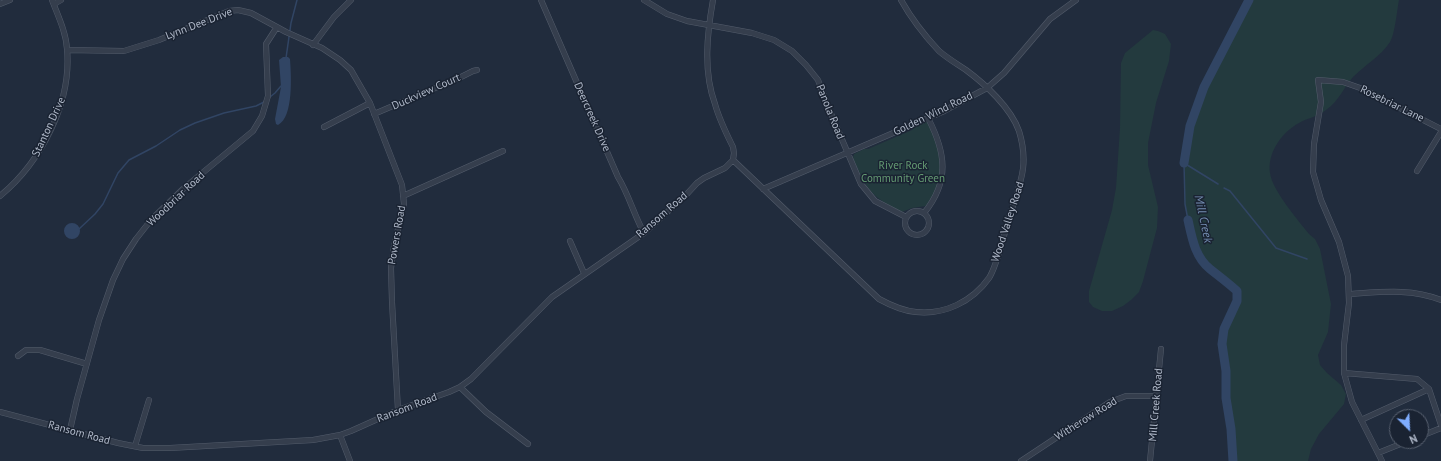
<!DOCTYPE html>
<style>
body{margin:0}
#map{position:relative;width:1441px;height:461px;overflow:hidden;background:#212c3d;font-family:"PT Sans",sans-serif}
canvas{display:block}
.north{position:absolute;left:1389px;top:409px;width:40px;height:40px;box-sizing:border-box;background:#1a2332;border:1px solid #565f6e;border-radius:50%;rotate:156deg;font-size:11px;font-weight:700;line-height:16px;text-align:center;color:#b0b9c9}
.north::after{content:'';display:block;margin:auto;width:14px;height:18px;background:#7fadff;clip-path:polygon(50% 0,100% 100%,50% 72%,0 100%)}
</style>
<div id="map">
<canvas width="1441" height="461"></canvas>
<div class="north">N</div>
</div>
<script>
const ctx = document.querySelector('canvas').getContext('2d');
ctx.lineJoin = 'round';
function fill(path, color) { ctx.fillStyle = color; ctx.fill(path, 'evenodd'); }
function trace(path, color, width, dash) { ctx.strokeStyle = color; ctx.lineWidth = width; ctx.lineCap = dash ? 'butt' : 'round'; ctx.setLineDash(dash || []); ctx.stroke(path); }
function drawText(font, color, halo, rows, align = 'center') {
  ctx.font = font + ' "PT Sans",sans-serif'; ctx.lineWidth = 3; ctx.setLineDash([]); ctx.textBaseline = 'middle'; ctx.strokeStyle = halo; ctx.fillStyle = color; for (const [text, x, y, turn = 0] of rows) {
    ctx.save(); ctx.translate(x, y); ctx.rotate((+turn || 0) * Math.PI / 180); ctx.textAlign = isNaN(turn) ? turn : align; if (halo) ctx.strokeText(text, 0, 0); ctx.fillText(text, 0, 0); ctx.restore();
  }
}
fill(new Path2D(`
 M1249 0H1399C1397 10 1395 34 1390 42 1381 56 1365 65 1353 77 1343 88 1340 100 1326 110 1318 117 1307 118 1299 123 1282 132 1267 153 1270 173 1272 190 1298 220 1309 234L1315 239 1320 249 1331 304 1328 332 1318 355 1320 365 1327 373 1341 385 1346 394 1344 404 1319 434 1311 449 1308 461H1233L1231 429 1226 398V371L1222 344 1224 329 1237 301V292C1233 288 1230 284 1226 281 1217 273 1207 269 1201 259 1190 242 1185 212 1184 192 1184 169 1184 148 1190 126 1200 81 1231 41 1249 0Z
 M1153 30 1158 31 1165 34 1171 44 1169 61 1156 103 1148 143V165L1158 207 1157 228 1143 281 1139 292 1131 300 1123 306 1112 311H1102L1093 307 1089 302V291L1112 210 1116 188 1120 128 1121 63 1125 53Z
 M924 122H927C939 144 946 173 933 196 931 199 928 203 926 206L912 208 902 212C871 197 866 189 853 158L854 154 864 149H868L912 130 916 125Z`), '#233a3e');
fill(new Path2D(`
 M283 57H288L290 59C291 74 294 117 278 125L276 124 275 119 281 87 279 60Z
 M64 231a8 8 0 1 1 16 0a8 8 0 1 1-16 0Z`), '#314564');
trace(new Path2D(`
 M286 58 291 23 297 0
 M270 97 275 93 281 86
 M1184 163 1185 204 1188 220
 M1184 163 1218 184
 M1224 188 1230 191 1276 248 1307 259
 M79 229 95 214 103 204 118 173 129 160 156 146 180 130 195 123 224 113 256 106 264 102`), '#314564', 1.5);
trace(new Path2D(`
 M1184 163 1190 126 1204 87 1249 0
 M1188 220C1192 238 1195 257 1210 269 1220 277 1227 282 1237 291V301L1224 329 1222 344 1226 371V398L1231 429 1233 461`), '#314564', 9);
const street = new Path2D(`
 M541 0 618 177C629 195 634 215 644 233
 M644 0 667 14 687 21 752 33 774 40 792 51 806 65 818 80 829 109 861 184 875 201 906 217
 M0 4 10 0
 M54 4 61 0
 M313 45 334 17 351 0
 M68 50 124 51 159 40 229 11 238 10 251 13 286 32 322 48 340 60 351 70 370 103 402 185 404 204 394 246 391 268 392 302 398 410
 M374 114 461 77 473 71 477 70
 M324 127 370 103
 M733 160 879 299C890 305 903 311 916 312 944 315 972 302 989 278 997 266 1004 234 1009 218 1019 185 1030 167 1019 131 1011 108 985 84 966 70 957 64 947 58 939 51 925 36 911 18 901 0
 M1417 171 1441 132
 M763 189 942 112 987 88 1004 73 1050 19 1076 0
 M0 196C41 162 72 103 67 49 66 32 58 16 52 0
 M403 196 503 151
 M905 223a12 12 0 1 1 24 0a12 12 0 1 1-24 0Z
 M924 213C950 181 946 153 928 118
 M570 241 584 273
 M1349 294C1381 292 1411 288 1441 300
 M18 356 26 350H40L87 364
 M1344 373 1417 379 1429 389 1441 425
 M460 387 486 412 528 444
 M0 412 118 443 143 448H170L313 440 340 435 351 431 398 410 449 392 460 387 471 379 552 297 644 233 686 195 697 183 704 178 725 168 733 160 734 153 733 147C726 133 719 119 715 104 703 71 707 34 713 0
 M1361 420 1429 389
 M70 430 77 399 99 320 113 280 123 259 136 239 151 220 183 189 253 131 262 116 268 96 266 44 277 27
 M340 435 350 461
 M1421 436 1441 428
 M135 446 149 400
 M1378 453 1408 441
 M1021 461 1110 402 1126 396H1157
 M1150 461 1161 349
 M1382 461 1352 402 1344 373V345L1349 303 1348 276 1339 242 1321 200 1313 172 1314 144 1321 102 1318 80 1343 82 1363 89 1441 129`);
trace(street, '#535c6b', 6);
trace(street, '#353e4d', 5);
drawText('11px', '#b0b9c9', '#1a2332', [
 ["Lynn Dee Drive",199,24,-21],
 ["Duckview Court",426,92,-24],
 ["Rosebriar Lane",1392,104,26],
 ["Panola Road",830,112,68],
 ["Golden Wind Road",933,114,-26],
 ["Deercreek Drive",592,117,66],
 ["Stanton Drive",49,127,-65],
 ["Woodbriar Road",176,199,-43],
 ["Ransom Road",662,215,-41],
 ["Wood Valley Road",1008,222,-72],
 ["Powers Road",397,235,-80],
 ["Mill Creek Road",1156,405,-85],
 ["Ransom Road",407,408,-21],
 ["Witherow Road",1086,419,-32],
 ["Ransom Road",79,433,15]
]);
drawText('11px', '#659c73', '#1a2332', [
 ["River Rock",903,166],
 ["Community Green",903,179]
]);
drawText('italic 12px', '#758eb3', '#1a2332', [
 ["Mill Creek",1203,219,78]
]);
</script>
